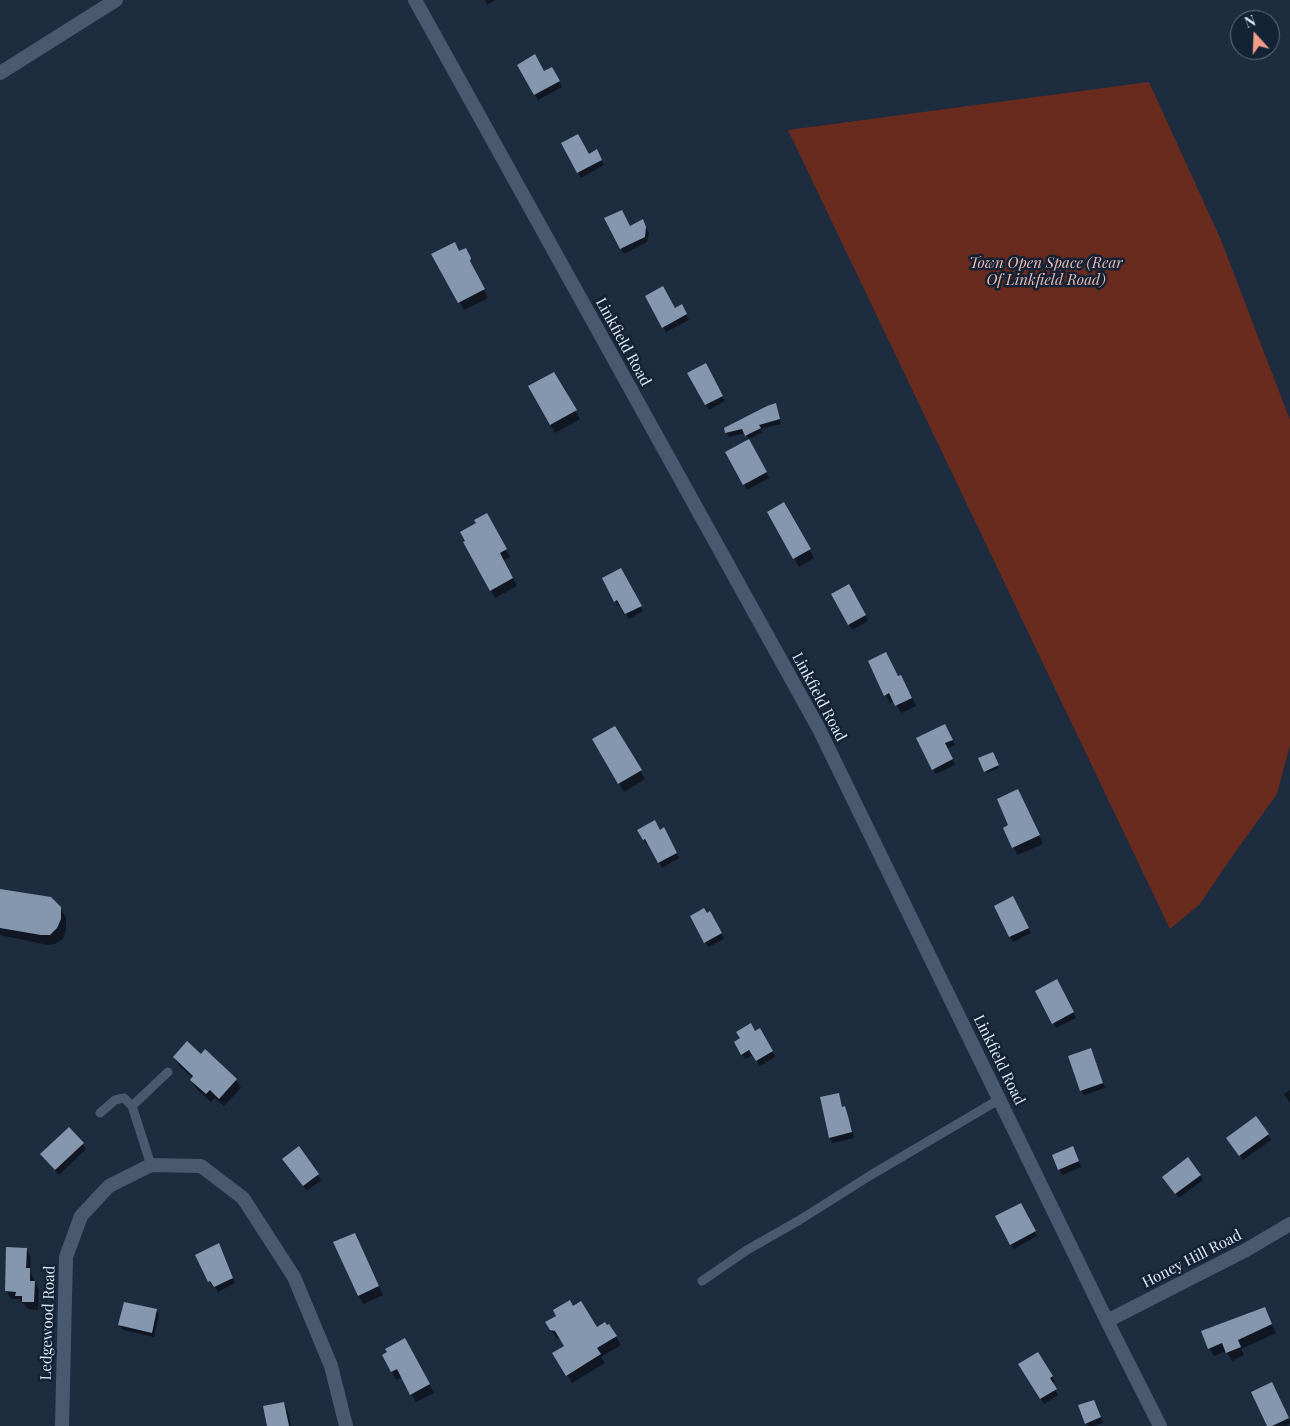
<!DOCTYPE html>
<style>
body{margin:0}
#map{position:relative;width:1290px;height:1426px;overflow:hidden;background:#1e2c40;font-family:"Playfair Display",serif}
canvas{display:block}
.north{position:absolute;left:1230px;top:10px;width:50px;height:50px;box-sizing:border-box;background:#142236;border:1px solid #667284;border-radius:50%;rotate:340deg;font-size:14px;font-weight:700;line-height:20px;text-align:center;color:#e1eaf8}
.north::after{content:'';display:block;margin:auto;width:18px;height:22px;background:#f49e8a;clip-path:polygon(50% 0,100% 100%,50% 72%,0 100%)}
</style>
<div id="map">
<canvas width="1290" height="1426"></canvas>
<div class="north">N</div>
</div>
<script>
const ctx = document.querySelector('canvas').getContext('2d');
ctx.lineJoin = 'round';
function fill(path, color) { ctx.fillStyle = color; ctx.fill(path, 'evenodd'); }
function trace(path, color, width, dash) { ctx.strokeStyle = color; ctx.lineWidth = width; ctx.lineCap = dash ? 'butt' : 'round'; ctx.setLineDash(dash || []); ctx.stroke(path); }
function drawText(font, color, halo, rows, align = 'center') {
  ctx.font = font + ' "Playfair Display",serif'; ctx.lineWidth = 5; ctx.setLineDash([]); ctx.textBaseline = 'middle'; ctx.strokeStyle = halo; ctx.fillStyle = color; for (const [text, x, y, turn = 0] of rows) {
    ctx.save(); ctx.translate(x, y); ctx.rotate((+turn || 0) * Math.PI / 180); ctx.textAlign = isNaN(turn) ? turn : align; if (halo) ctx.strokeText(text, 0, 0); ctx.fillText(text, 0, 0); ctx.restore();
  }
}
fill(new Path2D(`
 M1149 82 1221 240 1290 420V745L1277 794 1231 858 1200 904 1170 929 788 130Z`), '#692b1e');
fill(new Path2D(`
 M485 0H495L487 5Z
 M518 65 544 73 551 68 562 87 538 100Z
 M562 144 589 155 596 151 604 165 581 178Z
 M606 219 630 227 642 221 649 233 647 242 624 254Z
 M465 250 488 298 464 310 433 255 459 252Z
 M647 296 674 309 681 306 689 320 666 332Z
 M705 365 725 401 709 410 689 373Z
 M554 373 580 419 555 433 529 386Z
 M777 409 781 424 760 429 762 432 749 439 745 433 729 437 726 432Z
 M749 441 769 478 747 490 727 453Z
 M784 503 814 558 799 567 768 512Z
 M487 515 510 557 503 561 517 586 495 598 465 542Z
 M621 569 643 611 629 619 621 605 618 606 603 579Z
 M849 586 868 621 852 630 833 595Z
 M869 661 898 678 905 684 916 706 901 713 894 701 890 703Z
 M615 727 645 779 624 792 593 740Z
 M947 731 955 745 947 749 955 765 936 774 933 769Z
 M992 754 999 768 987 773 980 759Z
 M1022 799 1043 844 1018 855 1013 847 1010 826Z
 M663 829 679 858 662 868 649 844 647 845 639 830 659 831Z
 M0 890 60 907 66 918V930L63 939 55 944 48 945 0 935Z
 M1016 903 1031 933 1013 942 995 906Z
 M710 913 724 939 708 947 691 916 707 915Z
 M1056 981 1076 1018 1056 1028 1037 991Z
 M760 1030 775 1057 760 1066 753 1055 745 1059 735 1043Z
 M1090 1049 1105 1088 1084 1095 1081 1090Z
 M201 1056 236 1080 241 1088 224 1106 215 1098 211 1102 196 1088 191 1080 193 1078 179 1066 174 1057Z
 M1290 1090V1103L1284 1094Z
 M838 1094 843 1108 847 1113 854 1138 833 1143 830 1138Z
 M1268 1135 1271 1140 1243 1160 1231 1143Z
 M83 1144 86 1149 59 1175 42 1154Z
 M298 1148 321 1180 307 1191 287 1164Z
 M1075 1152 1081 1167 1062 1175 1053 1156Z
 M1200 1175 1203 1180 1179 1198 1167 1182Z
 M1020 1204 1037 1236 1014 1249 996 1217Z
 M355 1234 383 1295 363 1304 359 1296Z
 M26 1249 31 1257 30 1271 39 1290 38 1310 28 1309 19 1299H11L6 1291Z
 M222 1250 235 1283 218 1292 214 1285 212 1286 209 1281Z
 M573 1308 596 1328 609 1325 621 1345 601 1357 605 1363 572 1383 554 1353 565 1346 561 1339 556 1338 547 1322Z
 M1264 1309 1276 1333 1241 1349 1244 1355 1232 1361 1226 1351 1214 1356 1209 1348Z
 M156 1310 159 1315 154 1337 123 1330 120 1325Z
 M409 1347 434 1393 416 1402 402 1377 396 1380 392 1372Z
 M1038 1354 1055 1382 1052 1384 1058 1395 1044 1404 1020 1365Z
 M1275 1389 1290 1421V1424L1285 1426H1268Z
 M284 1403 288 1412 291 1426H268Z
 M1097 1406 1103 1423 1094 1426H1088L1086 1423Z`), '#0007');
fill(new Path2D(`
 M535 54 544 71 552 67 560 81 534 95 517 65Z
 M578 134 589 154 597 149 602 160 577 173 561 143Z
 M622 210 630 226 643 219 646 227 645 237 620 249 604 218Z
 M455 242 459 251 466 248 471 258 470 261 485 289 458 303 431 254Z
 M663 286 675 308 682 304 687 314 662 328 645 296Z
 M706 363 723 396 705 405 687 373Z
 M554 372 577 410 550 425 528 386Z
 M776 403 780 419 759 425 761 428 745 436 742 429 725 433 724 428 767 406Z
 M749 439 767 472 743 485 725 452Z
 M784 502 811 549 793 559 767 512Z
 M487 513 507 549 500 553 513 578 490 591 463 542 465 541 460 532 476 523 474 520Z
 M621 568 642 606 625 614 617 600 614 602 602 578Z
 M849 584 866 615 848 625 831 594Z
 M886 652 898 676 901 675 912 698 895 706 889 693 884 696 868 661Z
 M945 724 953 740 945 743 953 759 932 770 916 738Z
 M615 726 642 770 618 784 592 739Z
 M993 752 999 765 984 772 978 758Z
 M1018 789 1040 835 1012 848 1003 828 1008 825 997 799Z
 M655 820 660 830 664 827 677 853 658 863 645 839 643 840 637 830Z
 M0 889 51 897 61 907V919L57 928 50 935H41L0 928Z
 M1013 896 1029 928 1009 937 994 906Z
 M704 908 707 913 710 911 722 933 704 943 690 916Z
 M1057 979 1074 1012 1052 1024 1035 991Z
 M751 1023 755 1031 760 1028 773 1051 756 1061 749 1050 741 1055 734 1042 740 1038 736 1032Z
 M187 1041 201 1054 205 1049 237 1079 219 1099 210 1090 206 1094 190 1080 193 1076 173 1057Z
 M1091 1048 1103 1083 1080 1091 1068 1056Z
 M839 1093 842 1107 845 1106 848 1116 852 1132 829 1138 820 1097Z
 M1256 1116 1269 1134 1239 1156 1226 1138Z
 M69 1127 84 1143 55 1170 40 1154Z
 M299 1146 319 1174 303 1186 282 1159Z
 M1073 1146 1079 1161 1058 1170 1052 1155Z
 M1188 1157 1201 1175 1175 1194 1162 1177Z
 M1021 1203 1036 1231 1010 1245 995 1216Z
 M355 1233 379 1286 358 1296 333 1242Z
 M219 1243 233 1278 214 1287 210 1281 208 1282 195 1255Z
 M6 1247 27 1248 26 1268H30V1281H35L34 1302H22V1296H15L16 1292 5 1291Z
 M570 1300 573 1306 581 1301 597 1327 605 1322 607 1325 609 1324 617 1336 597 1348 601 1354 566 1376 552 1353 564 1346 555 1331 550 1330 545 1322 556 1316 553 1310Z
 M124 1302 157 1309 152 1333 118 1325Z
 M1265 1307 1272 1324 1238 1340 1241 1347 1226 1353 1222 1343 1208 1349 1201 1331Z
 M405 1338 430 1384 410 1395 397 1369 391 1372 382 1355 387 1352 385 1349Z
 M1038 1352 1053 1376 1050 1378 1057 1389 1040 1399 1018 1364Z
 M1272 1382 1289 1418 1272 1426H1267L1251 1392Z
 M1094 1400 1101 1417 1085 1424 1078 1405Z
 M284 1402 289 1426H267L263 1406Z`), '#8596af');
trace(new Path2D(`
 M132 1106 168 1072
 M100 1113 115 1100 124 1098 132 1106 151 1165
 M702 1281 747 1250 798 1221 871 1175 1000 1099`), '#495970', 9);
trace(new Path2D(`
 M415 0 819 729 1107 1321 1160 1426
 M0 73 116 0
 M1107 1321 1246 1250 1290 1224
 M62 1426 66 1257 81 1216 109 1186 151 1165 201 1166 243 1198 294 1277 331 1366 346 1426`), '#495970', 14);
drawText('italic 15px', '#eebaae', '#142236', [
 ["Town Open Space (Rear",1046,263],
 ["Of Linkfield Road)",1046,280]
]);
drawText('15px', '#e1eaf8', '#142236', [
 ["Linkfield Road",623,342,61],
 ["Linkfield Road",819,697,62],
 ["Linkfield Road",999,1060,64],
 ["Honey Hill Road",1192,1259,-27],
 ["Ledgewood Road",48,1323,-88]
]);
</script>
